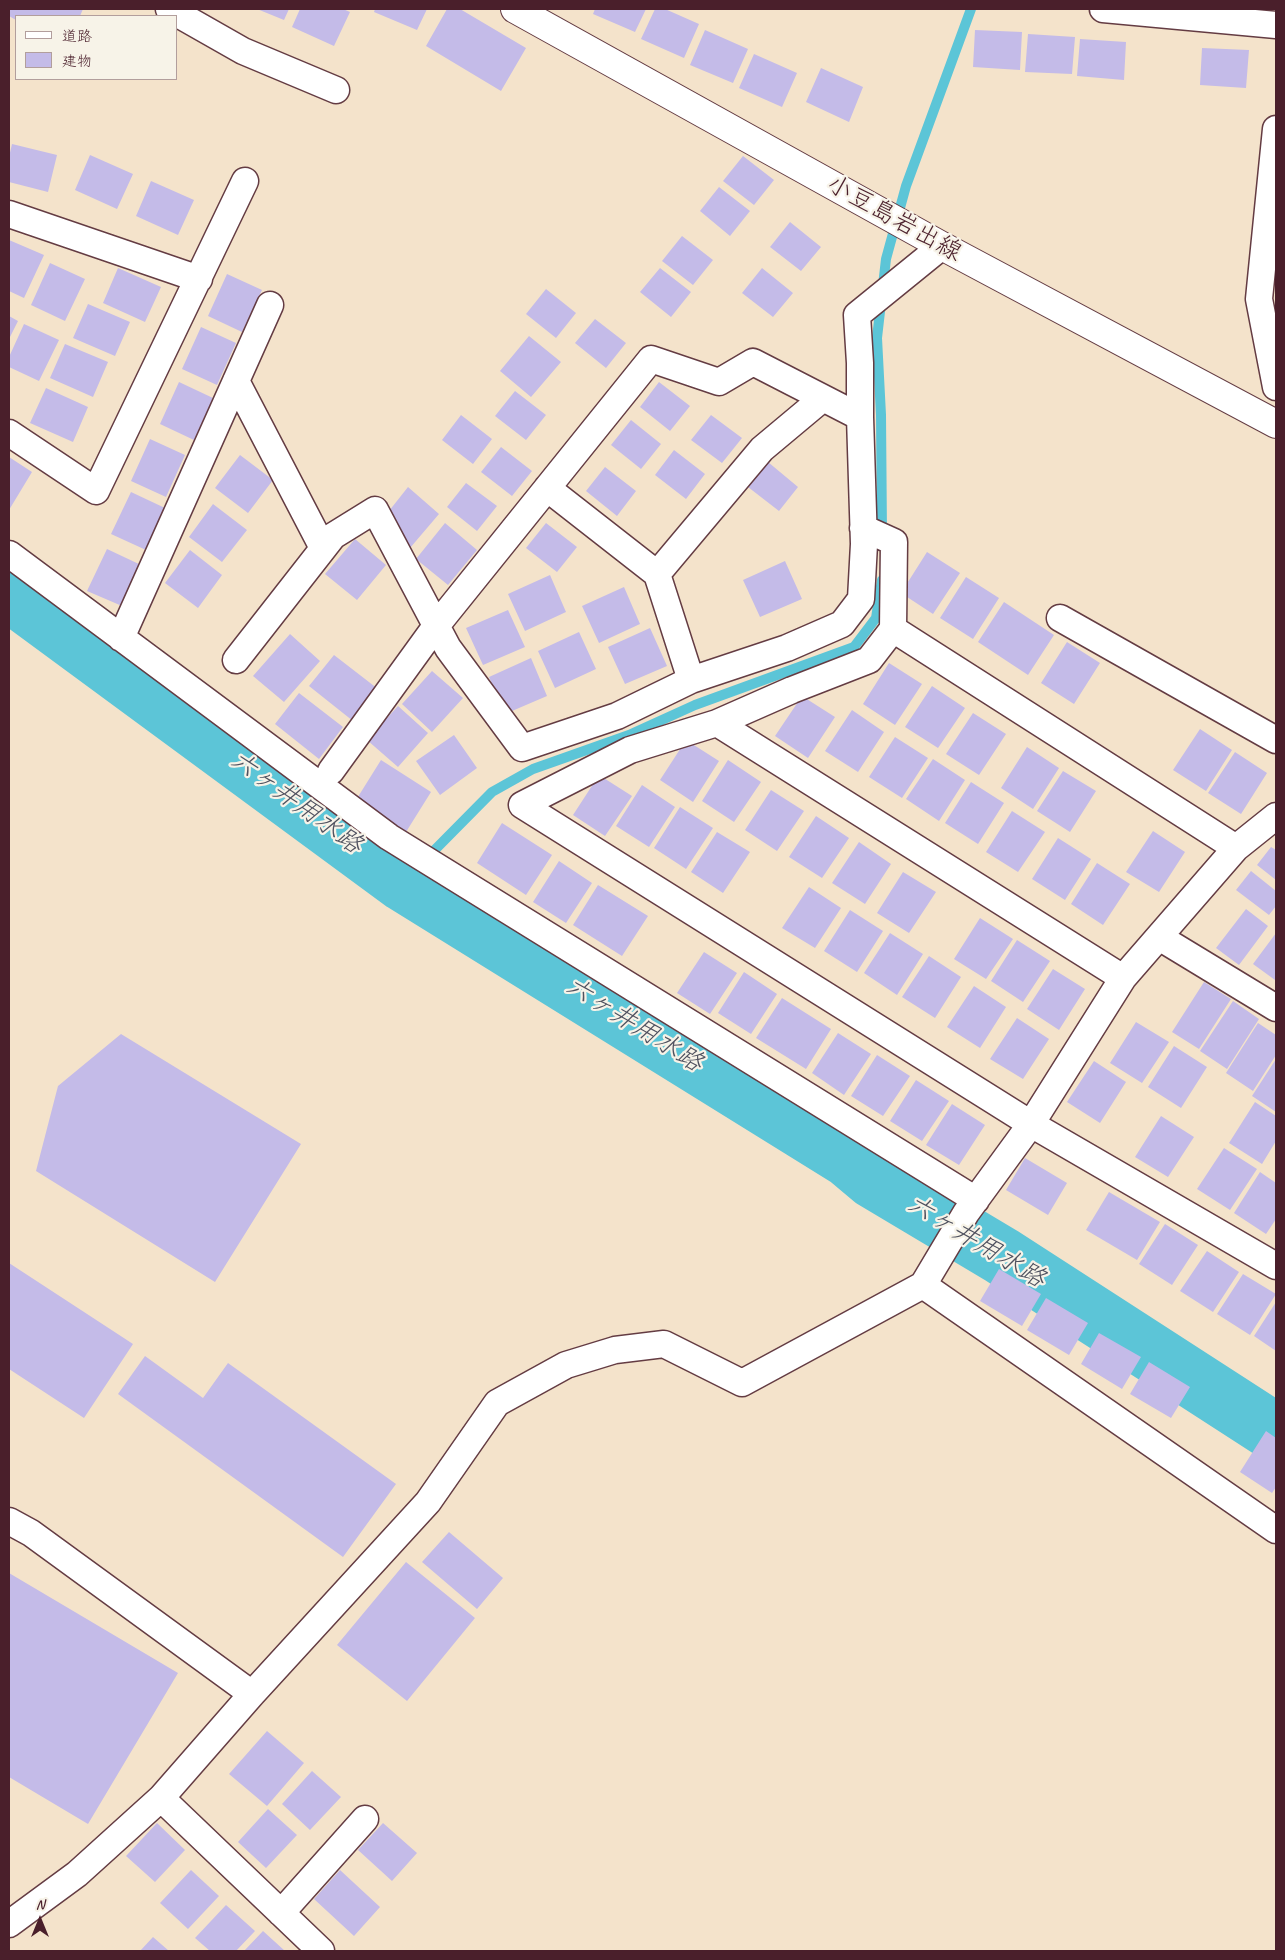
<!DOCTYPE html>
<meta charset="utf-8">
<style>
body{margin:0}
#map{position:relative;width:1285px;height:1960px;overflow:hidden;background:#f4e3cb;font-family:Caveat,"Klee One",sans-serif}
canvas{display:block}
.frame{position:absolute;inset:0;border:10px solid #4a1f2b;pointer-events:none}
.legend{position:absolute;left:15px;top:15px;width:162px;height:65px;box-sizing:border-box;background:#f7f3e8;border:1px solid #b29e9c;margin:0;padding:6px 9px;list-style:none;font-size:15px;color:#4a1f2b}
.legend li{display:flex;align-items:center;gap:10px;height:25px}
.legend b{width:25px;border:1px solid #b29e9c}
.north{position:absolute;left:15px;top:1895px;width:50px;height:50px;-webkit-text-stroke:4px #f7f3e8;paint-order:stroke;rotate:0deg;font-size:14px;font-weight:700;line-height:20px;text-align:center;color:#4a1f2b}
.north::after{content:'';display:block;margin:auto;width:18px;height:22px;background:#4a1f2b;clip-path:polygon(50% 0,100% 100%,50% 72%,0 100%)}
</style>
<div id="map">
<canvas width="1285" height="1960"></canvas>
<div class="frame"></div>
<ul class="legend">
<li><b style="height:6px;background:#fff"></b>道路</li>
<li><b style="height:14px;background:#c4bbe8"></b>建物</li>
</ul>
<div class="north">N</div>
</div>
<script>
const ctx = document.querySelector('canvas').getContext('2d');
ctx.lineJoin = 'round';
function trace(path, color, width, dash) { ctx.strokeStyle = color; ctx.lineWidth = width; ctx.lineCap = dash ? 'butt' : 'round'; ctx.setLineDash(dash || []); ctx.stroke(path); }
function fill(path, color) { ctx.fillStyle = color; ctx.fill(path, 'evenodd'); }
function drawText(font, color, halo, rows, align = 'center') {
  ctx.font = font + ' Caveat,"Klee One",sans-serif'; ctx.lineWidth = 4.5; ctx.setLineDash([]); ctx.textBaseline = 'middle'; ctx.strokeStyle = halo; ctx.fillStyle = color; for (const [text, x, y, turn = 0] of rows) {
    ctx.save(); ctx.translate(x, y); ctx.rotate((+turn || 0) * Math.PI / 180); ctx.textAlign = isNaN(turn) ? turn : align; if (halo) ctx.strokeText(text, 0, 0); ctx.fillText(text, 0, 0); ctx.restore();
  }
}
trace(new Path2D(`
 M882 535 881 415 877 338 886 259 906 186 971 9
 M403 882 492 792 533 769 629 735 695 705 854 647 876 618 882 580`), '#5cc5d7', 10);
trace(new Path2D(`
 M9 592 403 882 848 1158 873 1179 1002 1256 1276 1433`), '#5cc5d7', 59);
fill(new Path2D(`
 M9 9H83L80 16H16V20L9 16Z
 M257 9H289L284 20Z
 M300 9H343L350 12 334 46 292 27Z
 M375 9H427L417 30 374 12Z
 M447 9H460L526 48 501 91 426 46Z
 M595 9H646L635 32 593 14Z
 M655 9H665L699 24 684 58 641 39Z
 M705 30 748 49 733 83 690 65Z
 M975 30 1022 32 1020 70 973 67Z
 M1028 34 1075 37 1072 74 1025 72Z
 M1080 39 1126 42 1124 80 1077 76Z
 M1202 48 1249 50 1246 88 1200 85Z
 M754 54 797 73 782 107 739 88Z
 M821 68 863 87 849 122 806 102Z
 M12 144 57 155 48 192 9 182V157Z
 M90 155 133 174 117 209 75 190Z
 M743 156 774 180 754 205 723 181Z
 M151 181 194 200 178 235 136 216Z
 M719 187 750 211 730 236 700 211Z
 M790 222 821 247 801 271 770 247Z
 M682 236 713 260 693 285 662 261Z
 M9 240 44 255 24 298 9 291Z
 M50 263 85 279 65 321 31 305Z
 M118 268 161 287 145 322 103 303Z
 M660 268 691 292 671 317 640 292Z
 M762 268 793 293 773 317 742 293Z
 M227 274 262 290 242 332 208 316Z
 M546 289 576 313 556 338 526 314Z
 M88 304 130 322 115 356 73 338Z
 M9 316 18 321 9 339Z
 M595 319 626 343 606 368 575 343Z
 M24 324 59 340 39 381 9 367V357Z
 M201 327 236 343 217 385 182 369Z
 M529 336 561 362 531 397 500 371Z
 M65 344 108 362 93 397 50 378Z
 M179 382 213 398 194 440 160 424Z
 M659 382 690 406 670 431 640 407Z
 M46 388 88 407 73 442 30 423Z
 M515 391 546 415 526 440 495 416Z
 M461 415 492 439 473 464 442 440Z
 M711 415 742 438 722 463 691 440Z
 M631 420 661 444 641 469 611 445Z
 M150 439 185 455 166 497 131 481Z
 M501 447 532 471 512 496 481 472Z
 M674 450 705 474 686 499 655 475Z
 M240 455 273 480 248 513 215 488Z
 M9 457 32 472 9 510Z
 M768 462 798 487 779 511 748 487Z
 M605 467 636 491 617 516 586 491Z
 M466 483 497 506 477 531 447 507Z
 M408 487 439 514 410 548 389 511Z
 M131 492 165 508 146 550 111 534Z
 M213 504 247 530 222 562 189 537Z
 M445 523 477 550 448 585 416 559Z
 M546 523 577 547 557 572 526 548Z
 M355 539 386 565 357 600 325 574Z
 M107 549 141 565 122 606 87 591Z
 M190 550 222 575 198 608 165 583Z
 M927 552 960 573 933 614 901 593Z
 M785 561 802 599 760 617 743 580Z
 M550 575 566 612 525 631 508 594Z
 M966 577 999 598 973 639 940 618Z
 M624 587 640 624 599 643 582 606Z
 M1004 602 1054 635 1028 675 978 642Z
 M508 610 525 647 483 665 466 628Z
 M650 628 667 666 625 684 608 647Z
 M579 632 596 669 555 688 538 651Z
 M290 634 320 661 284 702 253 676Z
 M1067 642 1100 663 1074 704 1041 683Z
 M334 655 378 689 353 721 309 686Z
 M531 658 547 696 505 714 489 677Z
 M889 663 922 684 895 725 863 704Z
 M432 671 463 698 432 732 402 704Z
 M932 686 965 708 938 748 905 727Z
 M299 693 343 727 319 759 275 724Z
 M802 696 835 717 808 758 775 736Z
 M398 706 428 733 398 767 367 740Z
 M852 710 884 732 858 772 825 751Z
 M973 713 1006 734 979 775 946 754Z
 M1200 729 1232 750 1206 791 1173 770Z
 M454 735 477 768 440 795 416 761Z
 M895 737 928 758 902 798 869 777Z
 M686 740 719 761 693 802 660 780Z
 M1027 747 1059 768 1033 809 1001 788Z
 M1235 752 1267 773 1241 814 1208 793Z
 M933 759 965 780 939 821 906 799Z
 M381 760 431 792 406 832 356 800Z
 M728 760 761 782 734 822 702 801Z
 M1063 771 1096 791 1070 832 1037 811Z
 M599 775 632 796 605 836 573 815Z
 M971 782 1004 803 978 844 945 823Z
 M642 785 675 807 649 847 616 826Z
 M771 790 804 811 777 851 745 830Z
 M680 807 713 828 686 869 654 848Z
 M1012 811 1045 832 1018 872 986 852Z
 M816 816 849 838 822 878 789 857Z
 M502 823 552 855 526 895 477 863Z
 M1153 831 1185 852 1159 892 1126 872Z
 M717 832 750 852 723 893 691 872Z
 M1058 838 1091 859 1065 900 1032 879Z
 M859 842 891 864 865 904 832 883Z
 M1271 847 1276 850V880L1257 865Z
 M559 861 592 883 566 923 533 902Z
 M1097 863 1130 884 1103 925 1071 904Z
 M1251 871 1276 891V906L1269 915 1236 890Z
 M903 872 936 892 909 933 877 913Z
 M598 885 648 916 622 956 573 925Z
 M809 887 841 908 815 948 782 928Z
 M1246 909 1268 926 1239 965 1216 948Z
 M850 910 883 931 857 972 824 951Z
 M980 918 1013 939 986 979 954 959Z
 M890 933 923 954 897 995 864 973Z
 M1276 933V978L1275 980 1253 964Z
 M1017 940 1050 961 1023 1002 991 981Z
 M704 952 737 973 710 1014 677 993Z
 M929 956 961 977 935 1018 902 997Z
 M1053 969 1085 989 1059 1030 1027 1009Z
 M744 972 777 994 751 1034 718 1013Z
 M1204 982 1231 999 1199 1049 1172 1032Z
 M974 986 1006 1007 980 1048 947 1027Z
 M782 998 831 1029 806 1069 756 1038Z
 M1233 1001 1259 1019 1227 1069 1200 1051Z
 M1017 1018 1049 1039 1023 1079 990 1059Z
 M1136 1022 1169 1042 1142 1083 1110 1063Z
 M1258 1023 1276 1035V1055L1253 1091 1226 1073Z
 M838 1033 871 1054 844 1095 812 1073Z
 M121 1034 301 1144 215 1282 36 1171 58 1086Z
 M1174 1046 1207 1067 1181 1108 1148 1087Z
 M877 1055 910 1076 883 1116 851 1096Z
 M1276 1059V1112L1252 1096Z
 M1094 1061 1126 1082 1100 1123 1067 1102Z
 M916 1080 949 1101 922 1141 890 1121Z
 M1255 1102 1276 1116V1141L1262 1164 1229 1143Z
 M952 1104 985 1125 959 1165 926 1145Z
 M1161 1116 1194 1137 1168 1177 1135 1157Z
 M1224 1148 1257 1169 1230 1210 1197 1189Z
 M1025 1158 1067 1183 1048 1215 1006 1190Z
 M1260 1172 1276 1183V1219L1266 1234 1234 1213Z
 M1109 1192 1160 1222 1137 1260 1086 1230Z
 M1165 1224 1198 1245 1172 1285 1139 1264Z
 M1207 1251 1239 1272 1213 1312 1180 1291Z
 M9 1263 133 1344 84 1418 9 1369Z
 M999 1269 1041 1294 1022 1326 980 1301Z
 M1243 1274 1276 1294 1250 1335 1217 1314Z
 M1046 1298 1088 1323 1069 1355 1027 1330Z
 M1276 1302V1351L1254 1336Z
 M1099 1333 1141 1357 1122 1389 1081 1364Z
 M145 1356 203 1398 228 1363 396 1484 343 1557 118 1394Z
 M1149 1362 1190 1387 1171 1418 1130 1394Z
 M1266 1431 1276 1438V1487L1272 1493 1240 1472Z
 M449 1532 503 1578 477 1609 422 1562Z
 M406 1562 475 1618 407 1701 337 1645Z
 M9 1573 178 1673 88 1824 9 1777Z
 M267 1731 304 1763 267 1806 229 1774Z
 M312 1771 341 1797 310 1830 282 1804Z
 M268 1809 297 1835 266 1868 238 1842Z
 M157 1823 185 1850 155 1882 126 1856Z
 M383 1823 417 1853 392 1881 358 1850Z
 M191 1870 219 1896 188 1929 160 1903Z
 M340 1870 380 1907 354 1936 314 1899Z
 M226 1905 255 1931 236 1951H210L195 1938Z
 M263 1931 285 1951H244Z
 M153 1937 169 1951H140Z`), '#c4bbe8');
const street = new Path2D(`
 M169 9 243 51 336 90
 M1103 9 1276 25
 M1276 129 1259 299 1276 387
 M9 214 199 279
 M236 381 323 548
 M9 433 96 491 245 181
 M547 488 657 574 691 680
 M863 528 894 542 893 629
 M9 554 389 837 976 1200
 M657 574 762 449 823 398
 M1060 618 1276 740
 M121 638 270 305
 M236 660 333 536 375 510 448 648 522 748 617 716 691 680 787 648 842 624 861 599 864 544 860 417V363L857 315 942 246
 M717 723 792 690 869 660 893 629 1236 848
 M331 771 436 626 651 359 719 382 753 362 860 417
 M1159 937 1276 1008
 M1123 978 717 723 630 750 522 805 1031 1124 1276 1266
 M923 1285 1276 1530
 M9 1521 31 1533 252 1694
 M161 1798 321 1951
 M281 1913 365 1819
 M9 1924 77 1874 161 1798 252 1694 428 1502 497 1403 566 1365 615 1350 664 1344 742 1383 923 1285 966 1213 1031 1124 1123 978 1236 848 1276 816`);
const secondary = new Path2D(`
 M515 9 942 246 1276 424`);
trace(street, '#643c43', 29);
trace(secondary, '#643c43', 30);
trace(street, '#fff', 26);
trace(secondary, '#fff', 28);
drawText('25px', '#4a1f2b', '#f7f3e8', [
 ["小豆島岩出線",894,219,29]
]);
drawText('italic 26px', '#4f515f', '#f7f3e8', [
 ["六ヶ井用水路",296,803,36],
 ["六ヶ井用水路",634,1025,32],
 ["六ヶ井用水路",976,1242,31]
]);
</script>
